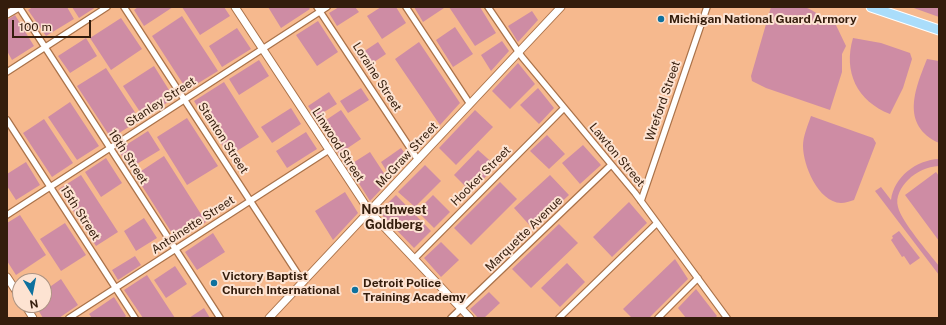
<!DOCTYPE html>
<style>
body{margin:0}
#map{position:relative;width:946px;height:325px;overflow:hidden;background:#f6b98e;font-family:"Public Sans",sans-serif}
canvas{display:block}
.frame{position:absolute;inset:0;border:8px solid #341d0c;pointer-events:none}
.north{position:absolute;left:12px;top:273px;width:40px;height:40px;box-sizing:border-box;background:#fde3d2;border:1px solid #ad9483;border-radius:50%;rotate:170deg;font-size:11px;font-weight:700;line-height:16px;text-align:center;color:#341d0c}
.north::after{content:'';display:block;margin:auto;width:14px;height:18px;background:#0e719e;clip-path:polygon(50% 0,100% 100%,50% 72%,0 100%)}
.scale{position:absolute;left:12px;top:20px;width:79px;height:18px;box-sizing:border-box;border:2px solid #341d0c;border-top:0;padding-left:5px;font-size:12px;line-height:14px;white-space:nowrap;color:#341d0c;-webkit-text-stroke:3px #fde3d2;paint-order:stroke}
</style>
<div id="map">
<canvas width="946" height="325"></canvas>
<div class="frame"></div>
<div class="north">N</div>
<div class="scale">100 m</div>
</div>
<script>
const ctx = document.querySelector('canvas').getContext('2d');
ctx.lineJoin = 'round';
function fill(path, color) { ctx.fillStyle = color; ctx.fill(path, 'evenodd'); }
function trace(path, color, width, dash) { ctx.strokeStyle = color; ctx.lineWidth = width; ctx.lineCap = dash ? 'butt' : 'round'; ctx.setLineDash(dash || []); ctx.stroke(path); }
function drawText(font, color, halo, rows, align = 'center') {
  ctx.font = font + ' "Public Sans",sans-serif'; ctx.lineWidth = 4; ctx.setLineDash([]); ctx.textBaseline = 'middle'; ctx.strokeStyle = halo; ctx.fillStyle = color; for (const [text, x, y, turn = 0] of rows) {
    ctx.save(); ctx.translate(x, y); ctx.rotate((+turn || 0) * Math.PI / 180); ctx.textAlign = isNaN(turn) ? turn : align; if (halo) ctx.strokeText(text, 0, 0); ctx.fillText(text, 0, 0); ctx.restore();
  }
}
fill(new Path2D(`
 M33 7H67L74 19 46 36 28 10Z
 M72 7H96L79 18Z
 M138 7H173L144 26 134 10Z
 M182 7H224L230 16 200 35Z
 M268 7H308L310 9 281 28Z
 M339 7H355L359 12 337 26 329 13Z
 M381 7H396L406 23 382 39 367 16Z
 M414 7H444V8L423 22Z
 M449 7H480L496 33 475 46Z
 M771 7C781 7 794 5 804 7 816 10 823 21 835 23L846 46 842 54V72L830 110 766 88 752 81 751 76Z
 M911 7H939V17Z
 M532 11 538 20 518 42 508 26Z
 M15 15 34 46 12 60 7 51V20Z
 M182 16 218 71 187 90 152 36Z
 M121 18 142 49 111 70 90 38Z
 M318 21 338 52 317 66 296 35Z
 M455 27 473 54 453 67 436 40Z
 M237 28 251 49 222 67 209 46Z
 M86 38 97 56 70 73 58 56Z
 M853 38 881 43 910 53 912 59 903 88 890 114C857 101 843 72 853 38Z
 M502 41 509 51 491 71 481 55Z
 M378 42 386 54 365 68 357 56Z
 M419 42 460 103 440 125 395 59Z
 M927 59 939 61V143C900 125 915 89 927 59Z
 M259 60 269 76 239 95 229 79Z
 M518 63 535 84 510 109 492 91Z
 M154 66 174 98 144 118 123 86Z
 M106 68 140 120 111 138 77 86Z
 M224 82 259 137 229 156 194 101Z
 M361 88 369 100 348 113 340 101Z
 M538 88 554 108 539 124 520 105Z
 M329 92 337 104 316 117 308 106Z
 M70 102 99 146 77 160 48 117Z
 M291 108 301 124 272 143 261 127Z
 M341 110 361 139 339 154 320 124Z
 M475 110 493 127 456 165 439 148Z
 M811 116 873 138 876 143 854 200C850 201 845 203 841 203 818 202 803 165 803 146 803 136 808 125 811 116Z
 M187 118 218 166 187 185 157 137Z
 M44 119 73 163 52 177 23 133Z
 M148 131 160 150 130 168 118 150Z
 M306 132 317 149 287 168 276 151Z
 M547 135 565 154 549 169 530 151Z
 M583 145 601 165 580 184 562 163Z
 M401 148 409 159 391 178 381 162Z
 M478 150 496 166 471 192 454 175Z
 M370 152 389 181 370 201 348 166Z
 M164 156 206 222 177 241 135 175Z
 M106 158 122 183 101 197 85 172Z
 M939 159V166C927 167 917 171 908 180 901 187 895 197 898 207 901 221 929 253 939 266V275L875 191 881 187 891 200C894 177 916 160 939 159Z
 M26 162 40 185 16 200 7 186V174Z
 M425 165 441 181 415 207 398 192Z
 M936 172 939 176V241L905 195Z
 M81 175 118 232 96 246 59 189Z
 M550 175 569 195 533 229 514 208Z
 M500 182 517 199 471 245 454 228Z
 M345 192 358 213 333 240 315 211Z
 M396 195 431 231 414 248 379 212Z
 M433 195 450 212 434 228 417 211Z
 M629 202 647 223 612 257 593 237Z
 M20 215 46 255 16 275 7 261V223Z
 M144 218 157 238 136 251 124 231Z
 M65 223 86 255 61 271 40 239Z
 M559 224 578 243 531 288 512 269Z
 M899 231 920 258 910 265 904 256 902 257 891 240 893 238 892 236Z
 M213 233 225 252 197 270 185 252Z
 M441 242 459 260 441 277 424 258Z
 M135 256 141 265 118 280 112 270Z
 M675 259 688 279 649 318H632L623 309Z
 M567 263 585 282 560 307 541 288Z
 M175 266 187 284 166 298 154 280Z
 M147 275 175 318H143L124 290Z
 M61 279 78 305 59 318H43L35 305H44V291Z
 M696 289 717 316 715 318H686L678 308Z
 M489 292 500 303 484 318H478L470 309Z
 M114 297 126 316 124 318H92L89 314Z
 M204 308 210 318H189Z`), '#ce8ca4');
const minor = new Path2D(`
 M19 7 220 318
 M124 7 303 282
 M317 7 418 160
 M406 7 470 104
 M488 7 522 57 635 193 727 318
 M7 72 107 7
 M7 120 135 318
 M641 201 707 7
 M7 215 327 7
 M414 259 564 108
 M69 318 329 150
 M451 318 611 165
 M559 318 657 223
 M658 318 698 278`);
const tertiary = new Path2D(`
 M235 7 370 212 470 318
 M7 14 19 7
 M7 277 20 297
 M25 305 33 318
 M269 318 561 7`);
const primary = new Path2D(`
 M871 7 939 30`);
trace(minor, '#aa7249', 8);
trace(tertiary, '#aa7249', 9);
trace(primary, '#fff', 11);
trace(minor, '#fff', 5.5);
trace(tertiary, '#fff', 7);
trace(primary, '#aaddfb', 9);
for (const [x, y, r, color] of [
 [661,19,4,"#0e719e"],
 [214,283,4,"#0e719e"],
 [355,290,4,"#0e719e"]
]) { const dot = new Path2D(); dot.arc(x, y, r, 0, 2 * Math.PI); ctx.fillStyle = color; ctx.fill(dot); trace(dot, '#fde3d2', 1.5); }
drawText('bold 12px', '#341d0c', '#fde3d2', [
 ["Michigan National Guard Armory",669,19],
 ["Victory Baptist",222,276],
 ["Church International",222,290],
 ["Detroit Police",363,283],
 ["Training Academy",363,297]
], 'left');
drawText('12px', '#341d0c', '#fde3d2', [
 ["Loraine Street",377,77,57],
 ["Wreford Street",663,101,-71],
 ["Stanley Street",161,102,-33],
 ["Stanton Street",223,138,57],
 ["Linwood Street",338,145,57],
 ["McGraw Street",407,155,-47],
 ["Lawton Street",617,155,50],
 ["16th Street",128,157,57],
 ["Hooker Street",481,176,-45],
 ["15th Street",80,213,57],
 ["Antoinette Street",193,225,-33],
 ["Marquette Avenue",524,234,-44]
]);
drawText('bold 13px', '#341d0c', '#fde3d2', [
 ["Northwest",394,210],
 ["Goldberg",394,225]
]);
</script>
